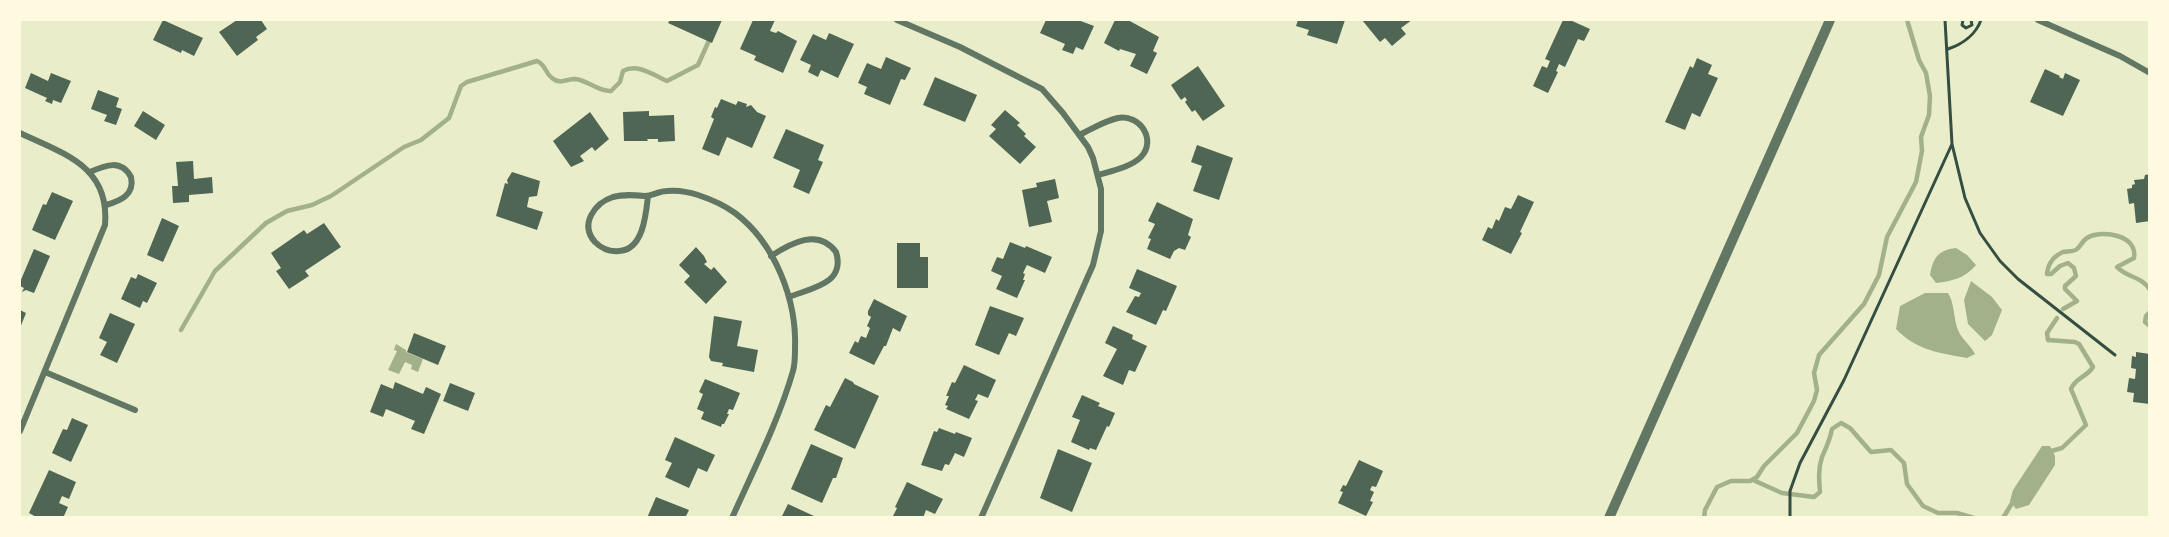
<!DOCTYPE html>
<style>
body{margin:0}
#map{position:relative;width:2169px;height:537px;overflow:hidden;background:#e9edc9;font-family:Roboto,sans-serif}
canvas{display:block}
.frame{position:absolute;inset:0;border:21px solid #fefae0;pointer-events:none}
</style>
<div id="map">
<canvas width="2169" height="537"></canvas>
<div class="frame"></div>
</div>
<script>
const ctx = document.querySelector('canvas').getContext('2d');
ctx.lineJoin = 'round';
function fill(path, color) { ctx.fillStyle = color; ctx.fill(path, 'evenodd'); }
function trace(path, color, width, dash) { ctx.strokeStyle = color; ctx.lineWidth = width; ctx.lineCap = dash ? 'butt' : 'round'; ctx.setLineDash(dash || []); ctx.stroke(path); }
fill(new Path2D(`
 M1956 248 1967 255 1976 265C1965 278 1953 281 1936 283L1930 275C1933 258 1938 250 1956 248Z
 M1971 281 1992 297 2002 310 1992 335 1985 341 1968 324 1964 300Z
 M1925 293H1948C1955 304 1953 318 1958 330 1962 340 1970 344 1975 354L1967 358C1939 353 1916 350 1896 329L1900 306Z
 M396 344 406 350V352L423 359 418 372 411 369 412 365 405 362 399 374 388 370 397 351 394 350Z
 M2042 446H2050L2055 456V465L2029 505 2016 509 2010 501 2013 490Z`), '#a3b18a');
trace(new Path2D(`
 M2063 309 2077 301 2065 289V286L2076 276 2074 268 2068 263 2060 266 2051 274H2047C2048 264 2054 256 2063 252 2068 251 2074 252 2077 249 2081 246 2082 241 2087 238 2102 229 2138 235 2134 258L2117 267C2127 278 2142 276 2150 290
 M2150 312 2146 316 2145 322 2150 326
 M181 330 215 271 266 223 287 211 312 205 331 196 404 147 421 140 449 118 461 86 467 82 537 61C546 65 545 73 552 78 560 85 566 79 575 79 588 80 598 92 611 91L620 82 623 71C638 63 653 75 667 81L698 65 711 36
 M2048 452 2062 448 2086 425 2071 389C2075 378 2087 377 2093 367L2079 344 2075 342 2048 340 2047 333 2057 318
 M1753 480 1782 493 1814 497 1820 492C1819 480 1818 469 1822 457 1826 448 1830 440 1832 429L1841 423 1850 428 1871 452 1891 450 1904 463 1907 484 1923 506 1938 513H1957L1974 518
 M1704 518 1705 510 1717 487 1731 481H1750L1757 477 1764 466 1797 433 1814 401 1817 390 1814 373 1819 355 1864 304 1879 275 1887 237 1916 182 1922 151 1921 137 1929 115 1930 96 1926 73 1919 60 1907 20
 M2003 518 2014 500`), '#a3b18a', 4.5);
fill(new Path2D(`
 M163 20 203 38 194 56 182 50 181 53 153 40Z
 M237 20H261L267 29 256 37 258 40 237 56 219 32Z
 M670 20H722L712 43 668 23Z
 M753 20H775L770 31 776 33 778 31 797 41 783 73 754 60 756 56 740 49Z
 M1046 20H1078L1094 26 1083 50 1076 47 1073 54 1062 50 1065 44 1040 33Z
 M1115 20H1128L1159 37 1153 51 1157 53 1147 74 1130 66 1136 54 1120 49 1119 51 1104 43Z
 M1298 20H1345L1337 44 1307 35 1309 30 1296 26Z
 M1362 20H1412L1401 28 1406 34 1392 46 1385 38 1380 42Z
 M1563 20H1570L1590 29 1584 41 1578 39 1565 67 1559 64 1556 71 1558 72 1548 93 1533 86 1542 66 1547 68 1550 61 1545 59Z
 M829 33 854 44 838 78 821 70 818 77 808 72 811 65 800 60 813 34 826 40Z
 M886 57 911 68 905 80 901 79 890 105 864 94 867 87 858 83 867 63 881 69Z
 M1697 58 1712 65 1708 74 1718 78 1700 117 1692 113 1685 130 1665 122 1690 66 1693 68Z
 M1198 66 1225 106 1203 121 1195 110 1192 112 1185 102 1187 100 1185 97 1181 100 1171 85Z
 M2045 69 2060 76 2059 77 2063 79 2065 73 2080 80 2063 116 2030 102Z
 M31 73 48 81 51 73 71 81 61 103 53 100 52 104 45 101 47 98 25 88Z
 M935 77 977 95 965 122 923 105Z
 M98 90 119 98 116 107 122 109 116 125 104 121 107 115 91 109Z
 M721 99 736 105 738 101 747 104 746 107 751 105 757 112 766 116 752 148 727 137 719 156 702 149 714 119 711 117 715 107 717 108Z
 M1005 110 1020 123 1017 125 1026 134 1024 136 1036 147 1020 164 989 136 996 129 991 125Z
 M143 111 165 125 156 140 134 126Z
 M649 111V116L674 115 675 141 658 142V139H647L648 141H624L623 112Z
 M590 112 609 139 595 151 592 147 580 156 584 161 571 167 553 141Z
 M786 129 824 145 818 160 823 162 809 194 793 187 800 170 773 158Z
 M1197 145 1233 158 1219 200 1193 191 1202 166 1191 162Z
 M193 161 194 179 212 177 213 193 189 195V202L173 203 172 186H178L176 162Z
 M512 172 540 181 537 196 529 197 527 207 543 212 537 230 496 216 505 183 508 184 507 180Z
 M2150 174V221L2136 223 2134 203 2129 204 2127 189 2132 188V185L2135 184 2134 180 2144 179 2145 175Z
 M1055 179 1059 198 1047 201 1052 222 1029 227 1022 190 1037 187 1036 183Z
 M52 192 73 201 55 240 32 230 43 204 46 205Z
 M1518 195 1534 202 1520 232 1522 233 1511 254 1482 240 1488 227 1492 229 1496 219 1499 221 1505 207 1511 209Z
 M1157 202 1193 219 1188 235 1191 237 1185 250 1179 248 1174 251 1170 259 1147 249 1151 239 1148 238 1155 224 1148 221Z
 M162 218 179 226 163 262 147 255Z
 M324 223 341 247 305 271 309 276 289 289 276 271 281 268 271 253 304 230 307 234Z
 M1010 242 1025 248 1026 246 1052 257 1045 273 1027 265 1023 273 1025 274 1023 280H1025L1017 298 996 289 1002 276 991 271 997 257 1003 259Z
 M897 243H920V257H928V288H897Z
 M696 247 704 256 707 262 704 264 711 270 714 267 727 282 706 304 684 282 690 276 679 265Z
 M34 249 50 256 34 293 26 290 22 292 24 288 20 286V282Z
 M1137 269 1177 286 1166 311 1163 310 1156 325 1126 312 1135 296 1139 297 1141 293 1129 288Z
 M138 274 157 283 147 303 143 301 140 308 121 299 131 277 136 279Z
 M874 299 907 316 900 332 893 328 886 346H884L874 365 849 353 855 341 858 343 861 336 866 338 870 328 867 326 871 317 868 315V311Z
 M990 306 1024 318 1016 336 1009 333 999 355 975 345Z
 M20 310 26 313 20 328Z
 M110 313 135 324 117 363 100 355 107 342 99 338Z
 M714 316 742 321 737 346 758 350 754 372 722 366 723 363 711 361 709 357Z
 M1113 326 1133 335 1132 339 1147 346 1135 372 1129 370 1123 385 1103 376 1117 349 1105 343Z
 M414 333 446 346 438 365 407 352Z
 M2136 352 2150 354V404L2133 402 2134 393 2127 392 2129 378 2135 379 2136 369 2131 368 2132 356 2136 357Z
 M964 365 996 380 988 398 978 394 975 400 978 401 969 419 946 409 948 406 945 405 949 396H946L952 382 955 383Z
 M845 378 853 382 854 384 879 396 855 449 814 430 826 405 830 407Z
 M705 379 740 393 733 410 729 409 727 414H729L724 424H722L721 427 701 419 704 412 697 409 703 394 699 392Z
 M395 382 423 394 426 387 441 394 424 434 411 429 415 421 386 409 383 417 370 412 381 384 393 389Z
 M450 383 475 393 468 411 443 401Z
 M1082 395 1100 403 1098 406 1115 413 1109 427 1107 426 1096 450 1090 448 1089 450 1071 442 1080 420 1072 417Z
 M72 418 88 425 71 462 52 453 63 429 67 430Z
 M939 428 955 434 956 432 972 438 964 457 955 453 949 465 945 464 942 471 921 465 934 431 937 432Z
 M675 437 715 455 707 472 698 468 689 488 665 477 672 463 665 460Z
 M811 444 843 458 836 478H833L822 503 791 489Z
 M1058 449 1092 463 1072 512 1040 498Z
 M1359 460 1383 471 1376 487 1372 486 1370 490 1374 492 1370 501 1373 502 1366 516 1338 503 1343 492 1340 491 1343 485 1346 486Z
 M49 470 76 482 69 499 62 496 59 503 68 507 63 518H38L29 513Z
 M907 482 943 499 935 514 926 510 923 518H892L897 508 895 507Z
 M656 497 689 510 685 518H647Z
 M788 504 814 516 813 518H781Z`), '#4f6655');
trace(new Path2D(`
 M1945 20 1952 144 1965 198 1980 233 2000 261 2018 279 2115 355
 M1963 20 1962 25 1966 28 1972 25 1971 20
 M1948 49C1963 44 1976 34 1981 20
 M1790 518V491L1800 463 1844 380 1952 144`), '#344e41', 3);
trace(new Path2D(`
 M897 20 960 47 1042 89 1063 113 1088 147 1093 158 1101 189V231L1093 265 981 518
 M2038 20 2120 56 2150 73
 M20 133C64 154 110 166 105 225L20 431
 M1079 135C1092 129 1104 121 1118 118 1140 114 1157 140 1141 157 1131 167 1111 171 1098 175
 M90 172C106 165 121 159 131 177 135 195 120 201 106 205
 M648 196C646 215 643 250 619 251 610 252 602 249 595 242 579 224 595 203 613 197 624 194 634 195 645 196 652 196 659 191 667 191 676 190 689 192 698 195 710 199 724 205 735 213 775 243 797 300 795 349 795 356 795 364 793 371 779 420 753 471 732 518
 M771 256C791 243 818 228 836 252 846 284 811 288 789 297
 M45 372 135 410`), '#617663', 6);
trace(new Path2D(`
 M1609 518 1830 20`), '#617663', 10);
</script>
